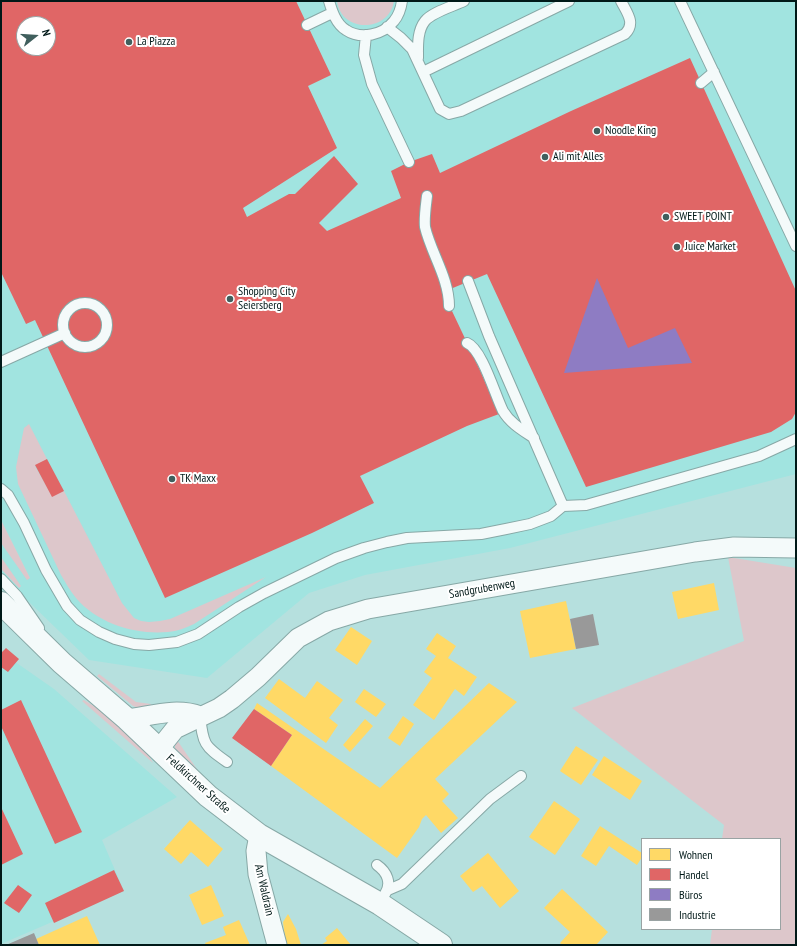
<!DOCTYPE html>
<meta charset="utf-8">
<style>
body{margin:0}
#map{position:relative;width:797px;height:946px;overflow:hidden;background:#b6e0de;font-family:"PT Sans Narrow",sans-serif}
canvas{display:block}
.frame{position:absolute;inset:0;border:2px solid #001918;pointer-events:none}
.legend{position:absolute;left:641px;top:838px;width:140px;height:92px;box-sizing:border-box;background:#fff;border:1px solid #99a3a3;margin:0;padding:5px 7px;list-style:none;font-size:12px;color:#001918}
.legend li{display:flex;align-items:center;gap:8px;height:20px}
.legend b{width:20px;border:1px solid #99a3a3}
.north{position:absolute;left:16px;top:16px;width:40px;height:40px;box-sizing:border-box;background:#fff;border:1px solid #99a3a3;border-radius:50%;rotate:73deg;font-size:11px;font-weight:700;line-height:16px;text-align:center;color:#001918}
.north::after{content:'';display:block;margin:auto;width:14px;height:18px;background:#405f5d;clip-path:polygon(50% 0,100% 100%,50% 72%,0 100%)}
</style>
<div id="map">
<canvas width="797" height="946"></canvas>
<div class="frame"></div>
<ul class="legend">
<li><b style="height:11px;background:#ffd966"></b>Wohnen</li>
<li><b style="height:11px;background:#e06666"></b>Handel</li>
<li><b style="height:11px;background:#8e7cc3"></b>Büros</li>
<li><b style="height:11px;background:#999"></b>Industrie</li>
</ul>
<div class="north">N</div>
</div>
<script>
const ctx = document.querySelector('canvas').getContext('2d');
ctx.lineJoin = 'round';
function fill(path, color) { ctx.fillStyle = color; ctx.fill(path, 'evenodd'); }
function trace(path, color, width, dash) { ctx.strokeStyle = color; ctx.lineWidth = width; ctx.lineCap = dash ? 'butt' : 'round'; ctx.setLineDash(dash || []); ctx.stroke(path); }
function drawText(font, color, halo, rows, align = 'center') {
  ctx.font = font + ' "PT Sans Narrow",sans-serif'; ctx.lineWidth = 4; ctx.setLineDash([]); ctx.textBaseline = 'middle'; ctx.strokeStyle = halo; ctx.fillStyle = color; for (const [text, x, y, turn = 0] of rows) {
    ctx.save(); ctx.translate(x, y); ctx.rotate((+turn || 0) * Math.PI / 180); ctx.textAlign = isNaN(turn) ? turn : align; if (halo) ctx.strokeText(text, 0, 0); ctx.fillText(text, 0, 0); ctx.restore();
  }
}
fill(new Path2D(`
 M1 1H796V474L510 548 365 575 309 593 207 678 89 660 1 575ZM24 24H48V48H24Z
 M1 652 54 689 177 797 102 840 124 891 1 944Z`), '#a1e4e0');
fill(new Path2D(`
 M337 1H394C389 33 341 33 337 1Z
 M29 424 47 459 35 466 52 496 64 491 122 603 134 618 141 621 149 622 160 621 170 619 266 577 194 624C186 628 177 631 168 632 136 635 98 624 76 598 70 591 66 583 61 575L18 484 16 467 24 428Z
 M1 520 30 578 27 580 1 543Z
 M1 557 21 586 19 588 1 569Z
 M728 557 796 568V945H710L712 929H780V839H722L724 825 572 708 744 641Z
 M99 674 136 702 151 704 152 707 139 708 133 706 97 676Z
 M84 700 111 716 145 749 153 763 82 701Z
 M177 740 205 781 175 750V746Z`), '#ddc7cb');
fill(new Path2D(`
 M714 583 719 610 678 619 672 592Z
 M566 601 576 649 530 658 520 611Z
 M351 627 372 641 357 665 335 650Z
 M437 633 456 646 448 658 477 677 464 696 455 689 434 720 413 705 432 678 424 672 436 656 426 649Z
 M279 679 305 698 317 681 343 700 329 718 338 725 326 743 265 698Z
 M489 683 517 702 435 779 449 794 442 801 458 818 441 833 426 815 422 819 419 827 397 858 271 766 292 735 254 709 257 703 380 788Z
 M364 689 386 704 376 717 355 702Z
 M403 716 414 724 400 746 388 738Z
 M365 719 373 726 350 752 343 745Z
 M576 746 598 760 581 785 560 771Z
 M604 756 642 781 630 800 592 775Z
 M554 801 580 819 555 855 529 837Z
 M190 820 223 849 208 867 191 852 181 864 164 849Z
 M600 826 642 853V857L637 865 609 846 596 866 581 856Z
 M488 853 519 891 500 908 482 886 473 892 460 876Z
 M211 885 224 916 202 925 189 895Z
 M562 889 608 932 596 945H562L560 943 570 932 544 908Z
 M288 914 296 929 301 945H287L285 938 283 922Z
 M87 916 100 945H39L36 939Z
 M239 920 250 945H206L205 943 226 935 223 927Z
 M337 928 351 945H321L327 941 325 938Z`), '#ffd966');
fill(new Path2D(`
 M1 1H296L331 75 308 86 337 148 243 208 247 217 289 194H295L334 156 358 184 319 223 327 231 401 198 391 171 409 162 432 154 440 173 571 111 690 58 796 291V412L792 419 771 432 586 487 487 274 443 292 479 368 499 414 467 426 360 476 374 503 312 533 165 598 35 320 26 324 1 272ZM24 24H48V48H24Z
 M47 459 64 491 52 497 35 465Z
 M6 648 19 659 8 672 1 667V653Z
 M21 700 82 832 55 844 1 726V710Z
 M254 709 292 735 271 766 232 738Z
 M1 807 23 854 1 865Z
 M114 870 124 891 54 923 45 903Z
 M18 885 32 895 19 913 4 903Z`), '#e06666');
fill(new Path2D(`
 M597 278 628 348 675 328 692 363 564 373Z`), '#8e7cc3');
fill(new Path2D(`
 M593 614 599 645 576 649 570 619Z
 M34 933 39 945H6Z`), '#999');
const lane = new Path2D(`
 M329 1C332 11 336 24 346 30 361 40 383 35 394 21 399 15 401 8 402 1
 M680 1 796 246
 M307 25 332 13
 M387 27 401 38 412 49 440 109 449 114 461 111 625 34C636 23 627 13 621 1
 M366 35 364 55 372 84 409 162
 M418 58C418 46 417 31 425 21 432 12 454 6 464 1
 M423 72 569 1
 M701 83 714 72
 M427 196C426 205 424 217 425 227 431 253 449 278 449 306
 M468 281 489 336 563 506
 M63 325a22 22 0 1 1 44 0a22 22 0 1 1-44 0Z
 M467 343C482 349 495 395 503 411 510 423 522 430 534 438
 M1 362 65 333
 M1 489 8 495 24 523 46 570 67 606 80 620 99 632 115 639 134 644 149 645 177 642 198 634 239 607 264 593 336 558 364 548 387 542 407 538 481 534 506 529 530 524 551 516 563 506 586 505 759 456 796 439
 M1 579 17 596 39 628
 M200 716C203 744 204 746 227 762
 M377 865C387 872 392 883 385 894
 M388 890 402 884 490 799 521 776`);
const street = new Path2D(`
 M127 719C151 716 176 707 200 716
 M159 749 175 729 219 708 232 699 258 677 298 638 329 621 368 609 695 552 734 547 796 548
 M259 835 256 851 258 874 277 945`);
const secondary = new Path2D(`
 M1 603 62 663 127 719 208 796 259 835 380 904 441 945`);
trace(lane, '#87a8a6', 12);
trace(street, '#87a8a6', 21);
trace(secondary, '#87a8a6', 24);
trace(lane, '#f4fafa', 10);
trace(street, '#f4fafa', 19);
trace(secondary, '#f4fafa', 22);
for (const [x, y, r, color] of [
 [129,42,4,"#405f5d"],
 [597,131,4,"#405f5d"],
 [545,157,4,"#405f5d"],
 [666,217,4,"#405f5d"],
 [677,247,4,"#405f5d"],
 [230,299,4,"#405f5d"],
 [172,479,4,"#405f5d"]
]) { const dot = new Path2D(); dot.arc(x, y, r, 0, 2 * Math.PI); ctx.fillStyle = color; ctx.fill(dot); trace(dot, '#fff', 1.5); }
drawText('12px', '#001918', '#fff', [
 ["La Piazza",137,42],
 ["Noodle King",605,131],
 ["Ali mit Alles",553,157],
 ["SWEET POINT",674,217],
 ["Juice Market",685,247],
 ["Shopping City",238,292],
 ["Seiersberg",238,306],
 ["TK Maxx",180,479]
], 'left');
drawText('12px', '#001918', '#fff', [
 ["Sandgrubenweg",482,589,-10],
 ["Feldkirchner Straße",198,784,42],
 ["Am Waldrain",264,890,77]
]);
</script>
